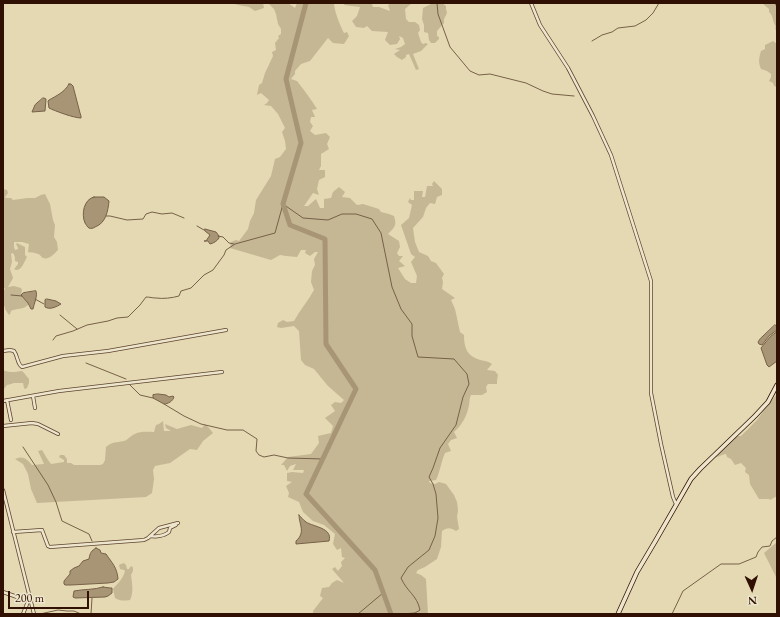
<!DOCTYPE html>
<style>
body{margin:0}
#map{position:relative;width:780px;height:617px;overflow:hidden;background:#e4d9b2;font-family:"EB Garamond",serif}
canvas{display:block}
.frame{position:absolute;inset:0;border:4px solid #301003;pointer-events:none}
.north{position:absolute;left:732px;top:569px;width:40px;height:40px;-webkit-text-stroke:3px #ede6cd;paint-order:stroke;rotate:177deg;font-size:11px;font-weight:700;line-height:16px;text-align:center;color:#301003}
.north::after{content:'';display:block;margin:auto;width:14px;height:18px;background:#301003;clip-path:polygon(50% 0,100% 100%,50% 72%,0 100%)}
.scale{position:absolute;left:8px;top:591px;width:81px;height:18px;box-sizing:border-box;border:2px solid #301003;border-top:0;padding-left:5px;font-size:12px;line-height:14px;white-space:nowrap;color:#301003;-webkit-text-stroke:3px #ede6cd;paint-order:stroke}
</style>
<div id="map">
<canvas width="780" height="617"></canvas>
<div class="frame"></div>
<div class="north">N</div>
<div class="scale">200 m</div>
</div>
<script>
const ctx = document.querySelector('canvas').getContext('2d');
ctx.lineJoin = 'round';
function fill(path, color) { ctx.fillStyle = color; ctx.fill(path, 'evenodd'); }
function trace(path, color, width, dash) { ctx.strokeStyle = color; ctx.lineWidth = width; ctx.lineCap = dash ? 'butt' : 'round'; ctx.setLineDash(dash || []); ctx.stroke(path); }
fill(new Path2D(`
 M232 3H263L264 8 255 11 249 7 238 5Z
 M268 3H288L295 8 297 3H334C334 10 340 26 344 33L347 32 349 36 344 44 333 43 328 38 310 61 301 64 295 71V74L291 79 297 81C304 90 311 99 317 109L312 110 315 117H311L310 122 313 126 310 131 315 135 326 133 330 137 327 144 329 149 321 154V166L319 170H325V177L319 180 317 189 319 195 313 193 304 206H308L316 199 320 208H324V199L331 198 333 192 339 187 345 192 342 197 350 198 357 205 363 204 379 209 381 212 389 214 394 216C397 225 395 227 388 234L399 241 400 247 397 253 399 256H403L399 261 405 266 398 268 405 279 411 283H416L417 276 411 262 415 257 411 254 401 225 409 218 412 205 408 202 410 198 411 200H414V191H423L422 197H425L427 186H433L432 184 434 181 442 189V195L437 197 435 204 430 203 426 208 423 217 413 228 415 242 419 252 428 256 431 261 436 263 444 274 442 278 443 282 442 289 455 298 451 300 455 309 460 332 464 335C464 348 467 356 480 360 485 361 488 361 492 364L487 370 495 371 498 375 497 380V384H488L486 387 487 392 482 395H471C469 399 470 401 469 405 467 416 462 425 454 432L457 438 451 440 448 444 451 451 445 453C441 462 440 472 436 480L429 481 430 483 435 484 439 482 446 484 454 495 457 502 458 510 457 517 459 529 456 531C450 528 449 527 442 531L441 547 437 559 425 567 418 570 416 573 421 575 426 579 428 614H313V611L323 598 320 596 322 588 329 587 332 583 337 580 344 583 332 569 335 567 338 571 342 566 341 562 345 558 342 557 341 548 337 550 333 544 335 534 324 525 313 521 303 512 299 502 288 497 289 493 286 486 292 482 287 481V473L292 472 303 473 304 470H293L296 464 290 466 287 471 284 465H281L288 457 311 454 319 443 318 436 331 433 333 426 325 418 335 411 331 405 335 402 341 403 344 400 328 386 314 369 305 365 301 360 299 331 294 326 281 328 277 327 278 323 283 320 287 322 294 321C300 310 308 301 314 290L311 282 312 271 315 265 314 259 318 252H315L310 256 305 253 306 250H301L297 257 286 256 280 255 271 260 230 248 231 242 236 240 239 241 248 229 250 221 254 213 256 200 271 176 275 159 280 157 286 149 285 141 282 132 285 128 278 114 271 106 264 105 267 103 269 100 261 93 257 95 259 85 262 83 265 73 273 56 272 52 276 50 275 43 279 38 278 36 281 34V29L278 24 276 14 274 9Z
 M345 3 372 4 373 7H379L390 11 388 5 392 3H412L405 9 406 19 409 22H415L419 25 420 30 418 33 421 42 423 44 426 43 428 44 421 51 413 54 419 69 416 70 409 54 406 55V57L402 60 397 57 394 54 400 50 395 49 401 47 405 44 403 38 399 36 400 39 397 44 390 45 385 40 388 32 372 31 367 26 364 28 356 27 352 21 357 16 360 7 344 5Z
 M433 3H442L446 6V9L447 13 444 19V23L437 31V36L439 37V39L435 43H431L429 40 428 33 424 32V25L422 19 423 8Z
 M762 3H777V33L775 28 776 27C772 21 774 17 769 12V9Z
 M773 41 777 44V87L774 86 773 83 769 81 771 77V74L767 71 761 69C758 62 759 58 761 51L765 49V45Z
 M3 189 7 190 8 193 5 197 6 198H11L13 200 27 198H35L41 195 45 194 50 204 53 220 55 225 54 237 57 242 58 250C54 254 49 260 43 258 41 257 40 254 38 254 34 252 31 253 28 252L29 244 22 242H14V247L15 250 18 249V248L16 244 17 243 25 247V255L27 257C24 262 22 270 16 270L14 269 15 268 18 264V262L15 261C15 258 15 254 12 253L11 254 12 262 10 269 13 278 8 287 14 286 21 288 22 290 21 295 28 303V305C23 310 17 308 11 311L10 314 9 315 5 309V307L3 305V292L5 289 3 286Z
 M3 370C9 373 15 372 22 371 25 373 26 376 29 379V383L27 388 25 389 24 388 23 383H14L11 384 7 385 3 390Z
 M777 394V496L770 500 769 499H759L750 484 749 475 745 472 746 468 741 463 735 465 731 459 727 457 726 454C722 454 720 457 716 457 719 454 735 437 738 436 739 436 740 436 741 436L757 420 767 406Z
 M163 421 164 431H171L166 428 165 424 177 429 191 425 202 428 205 424 209 428 213 433 203 441 197 450 190 449 170 463 155 466 153 470 154 479 152 493 146 497 37 503 31 489 28 474 23 464 15 459C23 455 27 459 32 465L44 464 38 451 42 450 48 460 51 464 64 462V460L59 457 60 455H64L67 459V463H71L74 465H100L103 464 105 460 106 447C114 441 115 443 124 441 128 440 131 435 135 434 140 431 149 432 154 432L156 425 159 424Z
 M777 542V579L764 553Z
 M124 563 126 565 127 569H129L130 567 132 566C134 570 133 571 131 575 132 583 134 593 130 600 124 601 120 601 115 598L113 589C118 583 123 579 125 571L124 570 120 569 119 565 121 564Z`), '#c5b794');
const water = new Path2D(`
 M69 84H71L73 86 80 113 81 116V118C74 118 55 111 49 108L48 101 49 100C56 96 65 92 69 84Z
 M43 98H44L46 99 45 111 32 112 35 105Z
 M94 197H104L109 201C108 211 106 223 95 227 94 228 91 229 89 228 87 227 86 224 85 223 81 214 84 199 94 197Z
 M205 229 216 232 219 236V238C217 241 214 243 210 244L208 241H204H206L210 235 205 231Z
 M36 291C38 295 34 304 33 309H31L28 303 21 295 23 293Z
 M47 299 56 301 61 304C56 307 50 310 45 307V300Z
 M775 325 777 326V330L769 336 762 345 759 344 758 342 760 339Z
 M777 332V361L769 367 767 365 761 348 770 337Z
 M158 394 166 395 169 397 173 396 174 397C173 401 168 404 164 404L153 398V395Z
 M299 515C301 517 303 520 306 522 314 527 333 528 329 541L296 544V541C306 532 299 525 299 515Z
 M96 548 100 550 101 553 106 554C112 563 117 567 118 579L114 582 108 583 71 585H65L64 584V581L70 574V571L74 568 79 566 83 561 89 559C90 553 91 551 96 548Z
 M103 587 110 588H112V593L108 596 105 597 75 598 73 597 74 591C84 589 94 590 103 587Z`);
fill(water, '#a79576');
trace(water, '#776048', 1);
trace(new Path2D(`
 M437 3 438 14 450 47 470 71 479 75 490 74 526 83 543 91 552 94 574 96
 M775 3 777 7
 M592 41 602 35 612 32 618 28 635 26 646 20 653 13 659 3
 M106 216H110L127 220 143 219 146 214 152 212 162 214 172 213 184 218
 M197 226 204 230
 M218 236 223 237 229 243 234 244
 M11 295 22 296
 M35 299 44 304
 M60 315 77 329
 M53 340 56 336 73 331 87 325 108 321 117 318 128 317 140 305 146 297C150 297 152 298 156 298 163 299 172 298 179 296L181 291 191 288 204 275 213 270 224 255 226 250 235 244 275 233 283 204 303 218 328 220 342 214H356L372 219 381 233 392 287 401 309 412 324V336L418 357 454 359 467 374 469 384 463 397 456 425 440 448 433 468 429 477 433 484 436 494 438 518 435 536 429 550 408 567 401 578C407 592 417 595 420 610L415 613 402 614
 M86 363 126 379
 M130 385 140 395 153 398
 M164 404 184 416 201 424 227 430H243L257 439 256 451 259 455 264 457 274 455 288 458 323 459
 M23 447 48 485 56 502 62 521 89 534 92 541
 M40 614 58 610 67 611H74L81 614
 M91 614 92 598
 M358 614 383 593
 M672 614 683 591 721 564H739L756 557 758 552 762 547 770 546 772 541 777 537`), '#776048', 1);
trace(new Path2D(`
 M306 3 286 79 301 143 283 204 290 225 325 239 326 344 356 389 306 494 375 570 391 614`), '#a79576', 5);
const street = new Path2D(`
 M531 3 540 25 568 68 593 116 611 155 651 281V393L661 444 673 497 676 504
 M3 351 10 350 14 351C18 356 17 364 22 367L63 356 108 351 226 330
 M33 396 35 408
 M7 400 11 420
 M3 401 59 391 222 372
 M3 426 32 423 38 424 58 434
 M3 490 34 614
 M13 532 42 530 48 546 50 547 144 540 148 538 159 528 178 523
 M150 536C157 537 164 536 169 532L170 528 176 525
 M3 592 23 599H29
 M23 614 29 599`);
const secondary = new Path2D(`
 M618 614 637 572 656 540 691 479 700 469 755 416 768 402 777 385`);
trace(street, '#5d422f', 4);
trace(secondary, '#301003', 5);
trace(street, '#ede6cd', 2.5);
trace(secondary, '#ede6cd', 3.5);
</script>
